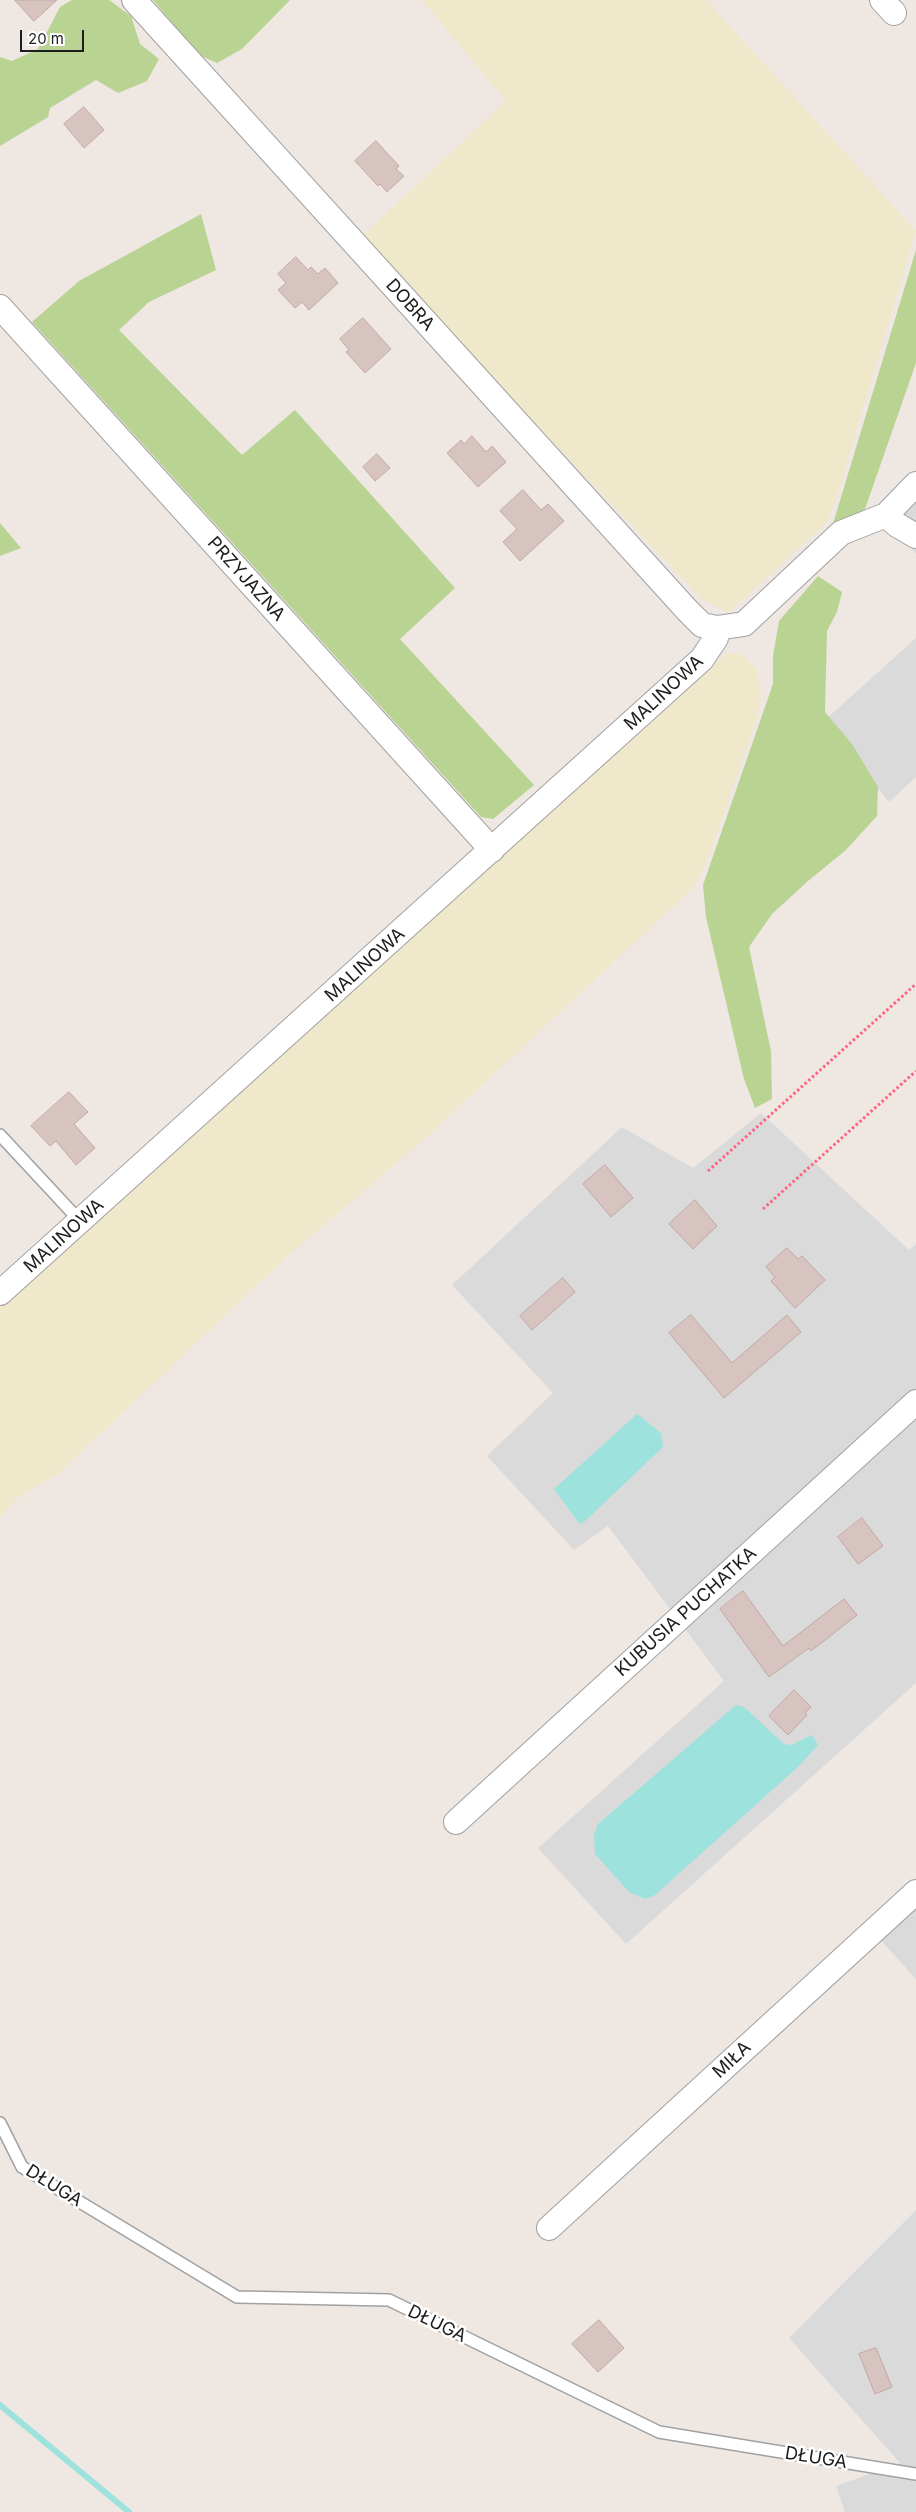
<!DOCTYPE html>
<meta charset="utf-8">
<style>
body{margin:0}
#map{position:relative;width:916px;height:2512px;overflow:hidden;background:#efe7e2;font-family:Inter,sans-serif}
canvas{display:block}
.scale{position:absolute;left:20px;top:30px;width:64px;height:22px;box-sizing:border-box;border:2px solid #1d1d1d;border-top:0;padding-left:6px;font-size:15px;line-height:18px;white-space:nowrap;color:#1d1d1d;-webkit-text-stroke:4px #fff;paint-order:stroke}
</style>
<div id="map">
<canvas width="916" height="2512"></canvas>
<div class="scale">20 m</div>
</div>
<script>
const ctx = document.querySelector('canvas').getContext('2d');
ctx.lineJoin = 'round';
function fill(path, color) { ctx.fillStyle = color; ctx.fill(path, 'evenodd'); }
function trace(path, color, width, dash) { ctx.strokeStyle = color; ctx.lineWidth = width; ctx.lineCap = dash ? 'butt' : 'round'; ctx.setLineDash(dash || []); ctx.stroke(path); }
function drawText(font, color, halo, rows, align = 'center') {
  ctx.font = font + ' Inter,sans-serif'; ctx.lineWidth = 5; ctx.setLineDash([]); ctx.textBaseline = 'middle'; ctx.strokeStyle = halo; ctx.fillStyle = color; for (const [text, x, y, turn = 0] of rows) {
    ctx.save(); ctx.translate(x, y); ctx.rotate((+turn || 0) * Math.PI / 180); ctx.textAlign = isNaN(turn) ? turn : align; if (halo) ctx.strokeText(text, 0, 0); ctx.fillText(text, 0, 0); ctx.restore();
  }
}
fill(new Path2D(`
 M916 492V554L886 519Z
 M916 638V777L889 802 825 720Z
 M761 1113 909 1250 916 1244V1683L626 1944 538 1848 724 1681 608 1526 574 1550 487 1456 553 1393 452 1285 622 1127 693 1168Z
 M916 1900V1979L877 1936Z
 M916 2210V2512H845L836 2486 900 2463 789 2338Z`), '#dbdada');
fill(new Path2D(`
 M422 0H706L916 231 836 499 827 522 728 613 702 599 359 239 506 101Z
 M727 653 743 655 757 669 761 695 757 718 707 862 691 890 418 1145 290 1254 59 1473 17 1498 0 1518V1307L316 1020Z`), '#f0e8cb');
fill(new Path2D(`
 M72 0H109L131 16 140 44 159 59 147 81 118 93 96 80 50 108 48 117 0 146V57L12 61 38 49 60 7Z
 M153 0H290L242 49 217 63 199 55Z
 M201 214 216 270 149 302 119 330 242 455 295 410 455 588 400 639 534 785 493 819 481 817 32 322 79 281Z
 M916 250V363L865 509 832 527Z
 M0 523 21 548 0 556Z
 M818 576 842 592 837 612 827 631 825 712 852 744 878 787 877 816 846 850 808 881 772 914 749 947 771 1051 772 1099 755 1108 744 1079 706 917 703 885 773 684V656L779 621Z`), '#b9d392');
fill(new Path2D(`
 M637 1414 661 1433 663 1447 583 1523H579L554 1489Z
 M736 1705 744 1707 784 1744 791 1745 812 1735 818 1745 799 1766 655 1895 645 1899 629 1892 595 1854 594 1835 598 1824Z`), '#9de2dd');
trace(new Path2D(`
 M0 2405 129 2512`), '#9de2dd', 6);
const building = new Path2D(`
 M15 0H57L34 21Z
 M84 107 104 130 84 148 64 124Z
 M376 141 399 166 396 169 404 176 387 192 380 184 378 186 355 161Z
 M296 257 308 270 311 267 318 274 325 268 338 283 309 310 302 302 295 308 278 290 286 283 278 274Z
 M363 318 391 349 365 373 346 352 349 350 340 339Z
 M472 436 486 452 492 446 506 462 478 487 447 453 461 440 464 444Z
 M377 454 390 468 375 481 363 467Z
 M523 490 541 510 548 504 564 521 520 561 503 542 517 529 500 511Z
 M69 1092 88 1112 74 1124 95 1148 76 1165 56 1141 50 1146 31 1126Z
 M605 1165 633 1198 611 1217 583 1184Z
 M695 1200 717 1226 693 1249 669 1224Z
 M787 1248 798 1259 802 1256 825 1280 795 1308 771 1281 775 1277 766 1267Z
 M563 1278 575 1292 532 1330 520 1316Z
 M691 1315 732 1363 787 1315 801 1332 724 1398 669 1333Z
 M862 1518 883 1546 858 1564 838 1537Z
 M743 1591 783 1646 844 1599 857 1615 811 1651 809 1648 769 1677 720 1609Z
 M794 1690 811 1707 805 1713 807 1715 788 1735 769 1716Z
 M599 2320 624 2348 598 2372 572 2344Z
 M876 2348 892 2387 875 2394 859 2354Z`);
fill(building, '#d7c4c1');
trace(building, '#c2a7a3', 1);
const service = new Path2D(`
 M0 1135 80 1221
 M0 2123 22 2167 237 2297 389 2300 659 2432 916 2474`);
const minor = new Path2D(`
 M134 0 687 610 702 625 717 628 744 624 841 533 886 515 916 484
 M882 0 894 13
 M0 307 492 850
 M886 515 897 525 916 536
 M0 1293 702 659 716 638 717 628
 M456 1822 916 1402
 M549 2228 916 1892`);
trace(service, '#a1a1a1', 14);
trace(minor, '#a1a1a1', 26);
trace(new Path2D(`
 M708 1171 916 984
 M763 1209 916 1071`), '#ff6382', 3, [2.5, 2.5]);
trace(service, '#fff', 11);
trace(minor, '#fff', 24);
drawText('18px', '#1d1d1d', '#fff', [
 ["DOBRA",410,305,48],
 ["PRZYJAZNA",246,579,48],
 ["MALINOWA",664,693,-43],
 ["MALINOWA",365,965,-42],
 ["MALINOWA",64,1236,-42],
 ["KUBUSIA PUCHATKA",686,1612,-42],
 ["MIŁA",732,2060,-43],
 ["DŁUGA",54,2186,32],
 ["DŁUGA",437,2324,26],
 ["DŁUGA",816,2458,9]
]);
</script>
